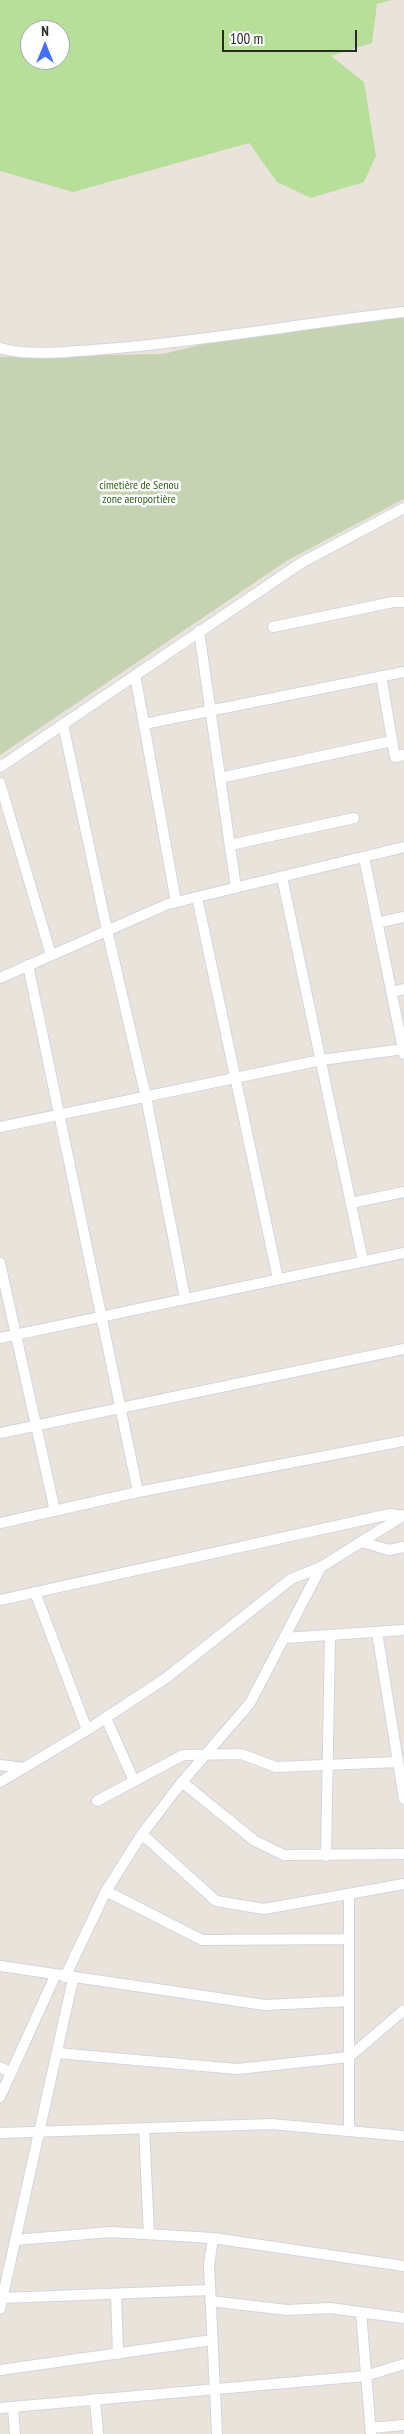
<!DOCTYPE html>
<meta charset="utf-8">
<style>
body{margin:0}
#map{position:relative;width:404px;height:2434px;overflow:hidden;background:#eae3db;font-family:"PT Sans Narrow",sans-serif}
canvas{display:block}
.north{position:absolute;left:20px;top:20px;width:50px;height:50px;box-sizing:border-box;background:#fff;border:1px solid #a9a9a9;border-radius:50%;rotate:0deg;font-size:14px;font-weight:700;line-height:20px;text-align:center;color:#292929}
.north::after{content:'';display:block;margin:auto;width:18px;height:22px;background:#4270f0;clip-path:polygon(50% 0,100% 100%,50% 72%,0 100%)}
.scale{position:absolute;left:222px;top:30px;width:135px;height:22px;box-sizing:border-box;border:2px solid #292929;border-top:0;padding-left:6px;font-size:15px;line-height:18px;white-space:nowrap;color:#292929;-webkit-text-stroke:4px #fff;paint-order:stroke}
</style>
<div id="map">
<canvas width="404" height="2434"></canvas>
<div class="north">N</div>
<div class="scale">100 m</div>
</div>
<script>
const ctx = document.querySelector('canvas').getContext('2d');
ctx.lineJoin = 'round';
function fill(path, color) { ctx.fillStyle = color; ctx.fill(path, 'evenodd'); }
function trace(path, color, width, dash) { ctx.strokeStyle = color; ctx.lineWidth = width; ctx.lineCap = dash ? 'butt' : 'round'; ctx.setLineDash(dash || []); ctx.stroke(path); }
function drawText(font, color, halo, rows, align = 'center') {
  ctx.font = font + ' "PT Sans Narrow",sans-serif'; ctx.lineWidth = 5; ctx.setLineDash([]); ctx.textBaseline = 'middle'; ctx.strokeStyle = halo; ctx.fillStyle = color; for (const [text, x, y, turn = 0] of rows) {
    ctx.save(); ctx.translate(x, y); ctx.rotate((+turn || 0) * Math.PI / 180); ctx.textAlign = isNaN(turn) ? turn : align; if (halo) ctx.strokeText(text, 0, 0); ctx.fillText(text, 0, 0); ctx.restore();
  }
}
fill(new Path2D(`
 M0 0H392L377 4 372 43 331 56 364 82 376 156 364 182 311 198 277 182 249 143 73 192 0 171ZM30 30H60V60H30Z`), '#b7df9a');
fill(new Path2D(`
 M404 316V499L288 560 0 755V357L163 354 220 340 273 335 348 321Z`), '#c5d3b3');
const minor = new Path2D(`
 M0 348C28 357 76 351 106 349 206 341 304 323 404 312
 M273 627 393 602H404
 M199 631 236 888
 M135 675 176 902
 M381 676 395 757 404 755
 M63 724 107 930 146 1097 185 1298
 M144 724 404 672
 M0 767 301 563 404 508
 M220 778 392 741
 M0 783 51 955
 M230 845 354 818
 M364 857 404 1054
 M282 877 363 1261
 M197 897 278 1279
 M377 923 404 917
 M28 965 138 1492
 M0 978 168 904 404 847
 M391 992 404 989
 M0 1127 321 1060 404 1049
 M351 1203 404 1192
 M0 1263 55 1511
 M0 1338 404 1253
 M0 1433 404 1349
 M0 1523 138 1492 404 1441
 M362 1542 389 1550 404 1547
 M35 1592 87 1730
 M0 1600 390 1514 402 1516
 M377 1632 404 1799
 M284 1638 404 1630
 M106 1718 134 1781
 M0 1765 24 1768
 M0 1782 87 1730 166 1678 291 1579 321 1567 404 1515
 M182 1782 255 1841 284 1855 404 1854
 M97 1801 183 1755 241 1754 276 1767 398 1762
 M142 1834 216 1901 264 1909 404 1884
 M326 1856 330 1635
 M106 1891 202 1940 349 1939
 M0 1966 265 2005 349 2001
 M65 1977 106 1891 142 1834 182 1782 250 1703 321 1567
 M57 2053 237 2069 349 2057 404 2010
 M0 2067 11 2073
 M0 2097 55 1976
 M144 2128 149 2234
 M349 2131V1894
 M0 2133 271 2124 404 2136
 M213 2238 209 2265 217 2434
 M15 2240 111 2232 213 2238 404 2266
 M116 2294 118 2354
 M2 2298 210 2290
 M210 2301 287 2310 330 2308 404 2318
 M0 2309 73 1979
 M361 2312 371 2434
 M0 2370 212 2340
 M95 2399 98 2434
 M13 2407 15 2434
 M0 2408 365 2376 404 2364
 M370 2428 404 2425`);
trace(minor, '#d1d5e1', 12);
trace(minor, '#fff', 10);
drawText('12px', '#30611d', '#fff', [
 ["cimetière de Senou",139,486],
 ["zone aeroportière",139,500]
]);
</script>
